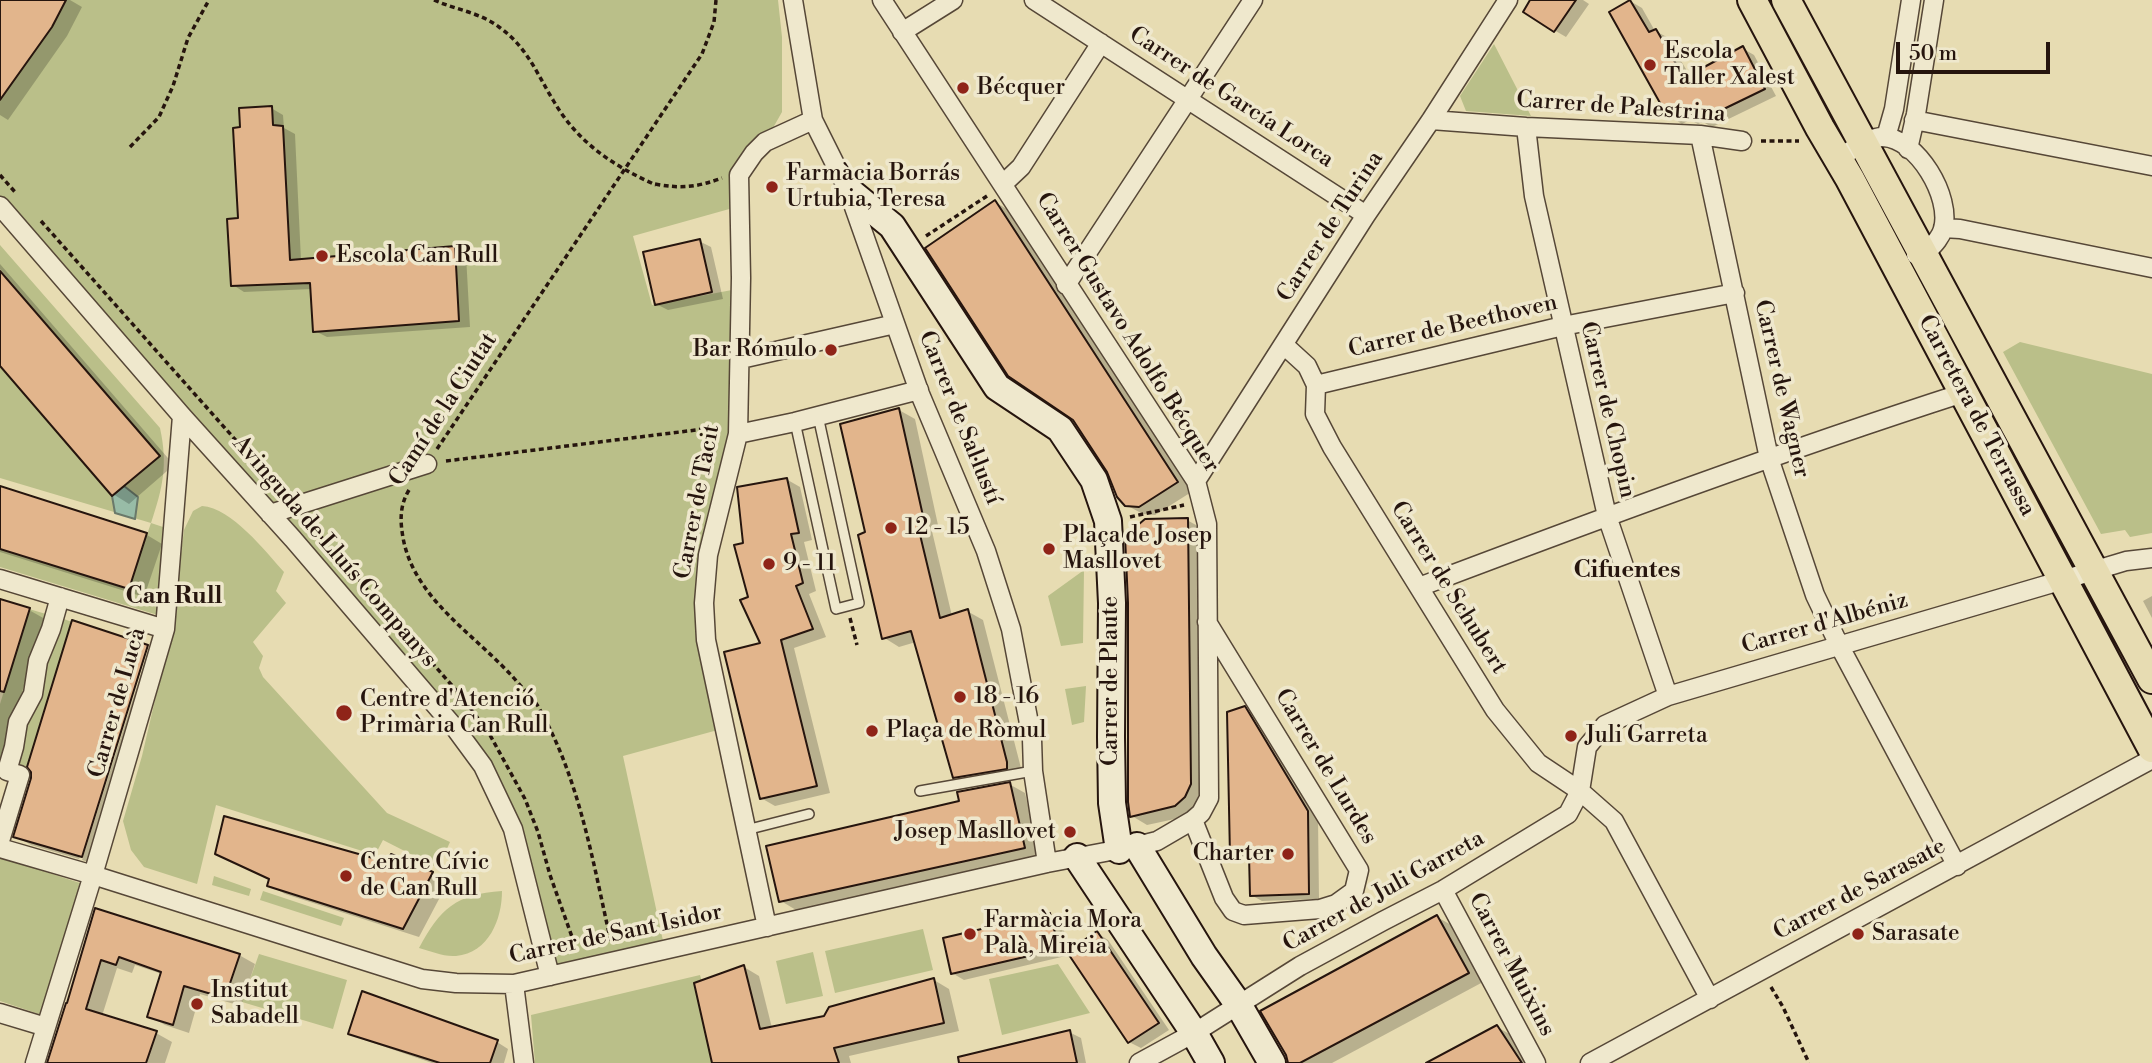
<!DOCTYPE html>
<meta charset="utf-8">
<style>
body{margin:0}
#map{position:relative;width:2152px;height:1063px;overflow:hidden;background:#e7dcb2;font-family:"Libre Bodoni",serif}
canvas{display:block}
.scale{position:absolute;left:1896px;top:42px;width:154px;height:32px;box-sizing:border-box;border:4px solid #26150e;border-top:0;padding-left:9px;font-size:21px;line-height:24px;white-space:nowrap;color:#26150e;-webkit-text-stroke:5px #efe8cd;paint-order:stroke}
</style>
<div id="map">
<canvas width="2152" height="1063"></canvas>
<div class="scale">50 m</div>
</div>
<script>
const ctx = document.querySelector('canvas').getContext('2d');
ctx.lineJoin = 'round';
function fill(path, color) { ctx.fillStyle = color; ctx.fill(path, 'evenodd'); }
function trace(path, color, width, dash) { ctx.strokeStyle = color; ctx.lineWidth = width; ctx.lineCap = dash ? 'butt' : 'round'; ctx.setLineDash(dash || []); ctx.stroke(path); }
function drawText(font, color, halo, rows, align = 'center') {
  ctx.font = font + ' "Libre Bodoni",serif'; ctx.lineWidth = 7; ctx.setLineDash([]); ctx.textBaseline = 'middle'; ctx.strokeStyle = halo; ctx.fillStyle = color; for (const [text, x, y, turn = 0] of rows) {
    ctx.save(); ctx.translate(x, y); ctx.rotate((+turn || 0) * Math.PI / 180); ctx.textAlign = isNaN(turn) ? turn : align; if (halo) ctx.strokeText(text, 0, 0); ctx.fillText(text, 0, 0); ctx.restore();
  }
}
fill(new Path2D(`
 M0 0H778L782 37V112L765 142 754 153 740 206 633 236 652 305 732 290 741 359 704 603 725 728 623 756 665 950 550 976 513 829 483 766 0 206Z
 M1494 44 1531 116 1466 111 1460 96Z
 M0 245 160 428C168 465 163 487 151 523L163 527 161 616 0 567V549L128 589 151 523 0 478V366L112 496 159 456 0 269Z
 M2020 342 2152 374V533L2130 537 2125 530 2101 534 2003 352Z
 M202 506C232 508 265 551 284 572L276 591 286 603 253 642 263 656 259 668 263 677 387 813 450 842 438 868 383 840 375 855 216 805 197 884 144 867 131 850 123 821 142 756 171 631 184 530 193 511Z
 M1084 570 1083 643 1061 646 1048 596Z
 M29 609 46 614 30 676 3 756 0 758V704Z
 M61 618 72 622 27 769 19 765 18 751Z
 M1086 686 1084 722 1072 725 1065 689Z
 M0 857 80 883 42 1015 0 1001Z
 M214 876 251 889 249 896 212 885Z
 M263 891 344 918 341 926 260 900Z
 M502 891C502 919 489 953 456 956 443 957 431 951 419 948 440 909 456 894 502 891Z
 M923 929 933 970 835 993 825 951Z
 M813 952 823 996 786 1004 776 961Z
 M259 954 347 980 333 1029 242 1002Z
 M1058 964 1090 1013 1002 1035 989 979Z
 M700 975 725 1063H535L531 1015Z`), '#babf89');
const water = new Path2D(`
 M124 486 138 497 135 519 115 513 112 496Z`);
fill(water, '#98bca7');
trace(water, '#6a796a', 2);
fill(new Path2D(`
 M3 0H70L82 7 67 36 8 120 0 115V5Z
 M1532 0H1583L1589 4 1566 37 1554 30Z
 M1630 1 1642 8 1655 31 1667 37 1690 76 1742 48 1754 55 1776 96 1712 127 1703 122 1698 124 1690 120 1682 124 1671 117Z
 M271 108 283 115 284 128 295 134 301 260 455 248 466 255 470 327 327 337 315 331 312 289 244 292 233 285 240 220 241 129Z
 M995 202 1010 211 1193 491 1155 515 1143 514 1126 505 1109 470 1074 419Z
 M699 241 711 247 723 299 668 310 656 304Z
 M0 264 174 465 129 504 113 494 0 363Z
 M899 410 915 419 938 525 931 527 952 616 967 611 983 620 1022 772 970 786 954 777 916 642 899 647 883 637 867 534Z
 M786 479 800 487 812 540 804 542 816 591 809 594 826 637 794 648 830 793 775 806 761 798 762 644 750 598 745 544Z
 M0 488 147 535 162 544 144 597 0 552Z
 M1187 520 1203 529 1204 800 1184 817 1147 825 1132 816Z
 M2152 596V618L2143 601Z
 M0 601 29 610 45 619 0 762Z
 M73 622 148 647H145L79 859 31 845 15 836 33 779Z
 M149 648 163 656 97 865 82 860Z
 M1245 708 1255 714 1318 818 1319 899 1262 901 1251 895V861H1242L1232 855Z
 M1009 784 1025 793 1040 856 796 910 781 901 962 802Z
 M217 854 388 865 392 856 432 873 448 882 419 937 285 894 269 885 271 880Z
 M96 911 239 955 255 964 241 1006 200 994 189 1033 165 1025 149 1016 162 974 135 965 132 973 117 968 102 1016 156 1033 172 1042 165 1063H48Z
 M1050 915 1062 922 1069 952 1097 933 1108 940 1169 1030 1141 1048 1129 1042 1070 955 964 980 952 973Z
 M1437 917 1453 926 1483 982 1332 1063H1289Z
 M744 967 759 976 772 1028 825 1017 934 980 949 989 959 1031 849 1056 851 1063H714Z
 M1497 1027 1513 1036 1530 1063H1430Z
 M1069 1032 1081 1038 1086 1063H974Z
 M350 1033 497 1042 508 1049 504 1063H432L362 1039Z`), '#0003');
const building = new Path2D(`
 M0 0H66L52 27 0 100Z
 M1530 0H1576L1554 32 1523 12Z
 M1630 0 1649 32 1656 29 1684 78 1743 46 1765 89 1699 121 1695 114 1685 118 1680 112 1669 119 1609 12Z
 M272 106 273 125 283 126 290 260 455 246 459 321 313 332 310 283 231 286 227 219 238 218 233 128 240 127 239 108Z
 M995 200 1178 482 1139 507 1125 506 1117 497 1107 472 1073 420 1008 376 925 248Z
 M700 239 712 292 655 305 643 252Z
 M0 271 160 456 112 496 0 366Z
 M899 408 923 516 916 518 940 618 968 609 1007 762V769L953 778 911 631 882 639 858 535 865 532 840 424Z
 M787 478 799 533 791 534 803 583 796 586 813 629 781 640 817 786 760 799 724 652 760 643 740 600 748 597 734 545 743 543 737 487Z
 M0 486 147 533 129 589 0 549Z
 M1188 518 1191 784 1185 797 1175 806 1130 817 1128 802V603L1125 536 1145 519Z
 M0 599 30 608 4 692 0 691Z
 M72 620 148 645 82 857 13 837 31 778V772L27 767Z
 M1245 706 1308 811 1309 894 1250 896 1249 855 1230 856 1227 712Z
 M1010 782 1025 848 779 902 766 846 959 801 957 792Z
 M224 816 387 862 391 854 433 872 403 929 267 886 269 879 215 854Z
 M95 908 240 954 225 998 184 986 173 1025 147 1017 161 972 119 957 116 965 101 960 86 1009 157 1031 146 1063H47L66 1003H67Z
 M1050 913 1059 949 951 974 943 938Z
 M1437 915 1469 973 1300 1063H1288L1286 1055 1260 1011Z
 M1097 931 1159 1023 1128 1043 1067 952Z
 M744 965 760 1029 824 1016 829 1007 934 978 944 1023 834 1048 839 1063H712L694 983Z
 M362 991 498 1040 490 1063H440L348 1034Z
 M1497 1025 1522 1063H1426Z
 M1070 1030 1077 1063H959L958 1057Z`);
fill(building, '#e2b58c');
trace(building, '#26150e', 2);
const lane = new Path2D(`
 M795 422 836 609 859 603 818 416
 M920 791 1033 771
 M746 830 809 814`);
const street = new Path2D(`
 M793 0 813 120 848 190 920 394 986 551 1011 629 1032 739 1033 771 1047 863
 M1034 0 1366 215
 M902 32 953 0
 M1431 120 1526 127 1700 135 1742 141
 M1914 120 2152 166
 M1526 127 1534 196 1607 516 1668 696
 M1700 135 1769 458 1815 595 1839 645 1957 866
 M1886 137 1894 109 1911 0
 M1908 149 1916 114 1934 0
 M1839 158C1851 151 1868 137 1883 137 1917 138 1952 197 1943 229 1940 240 1931 247 1924 255H1916
 M1003 184 1021 167 1101 43
 M0 206 182 416 293 539 455 728 483 766 513 829 550 976
 M1943 228 1960 229 2152 268
 M1066 285 1253 0
 M1284 345 1307 366 1316 385 1315 414 1332 447 1495 710 1538 763 1580 791 1614 821 1710 999
 M741 359 895 324
 M1316 385 1563 326 1735 293
 M738 434 795 422 919 390
 M1196 481 1366 215 1431 120 1508 0
 M270 514 427 464
 M0 579 165 629
 M1419 587C1599 519 1780 452 1963 393
 M1193 820 1224 898 1233 911 1244 915 1320 909 1336 904 1354 891 1359 870 1207 622
 M0 841 20 775 7 771 14 747 18 722 33 694 38 661 51 629 60 597
 M0 848 93 875 422 979 456 983 514 984 1047 863 1137 846 1157 841 1193 820 1201 813 1209 798 1207 524 1196 481 882 0
 M1443 890 1536 1063
 M767 927 706 640 704 603 708 555 738 434 741 278 739 175 754 153 765 142 813 120
 M514 984 524 1063
 M0 1013 46 1027
 M35 1063 93 875 165 629 182 416
 M1139 1063 1194 1033 1300 966 1383 921 1443 890 1568 814 1580 791 1587 747 1605 725 1668 696 2063 580 2126 561 2152 558
 M1590 1063 2152 759`);
const secondary = new Path2D(`
 M848 190 892 226 997 387 1060 429 1094 480 1108 521 1112 603 1111 737 1112 803 1119 850
 M1137 846 1204 956 1238 1004 1272 1063
 M1077 857 1194 1033 1211 1063`);
const primary = new Path2D(`
 M1752 0 1820 128 1850 179 2152 748
 M1786 0 2152 679`);
trace(lane, '#564737', 12);
trace(street, '#564737', 21);
trace(secondary, '#26150e', 30);
trace(primary, '#26150e', 32);
trace(new Path2D(`
 M434 0C456 10 479 12 499 27 527 47 536 72 553 100 577 142 613 166 656 185
 M1761 141H1799
 M130 147 159 117 173 86 188 38 209 0
 M0 175 15 192
 M655 184C681 189 698 187 722 178
 M41 221 280 490
 M926 236 987 196
 M437 449 702 54 714 22 716 0
 M446 461 720 427
 M409 490C401 503 400 517 402 531 410 599 478 635 519 684 526 692 534 699 539 708 580 780 593 863 611 942
 M1130 517 1184 505
 M308 522 463 698 490 735 525 799 538 832 550 875 577 951
 M850 618 857 645
 M1771 987 1783 1007 1809 1063`), '#26150e', 3.5, [5, 3.5]);
trace(lane, '#efe8cd', 9);
trace(street, '#efe8cd', 18);
trace(secondary, '#efe8cd', 26);
trace(primary, '#e7dcb2', 28);
for (const [x, y, r, color] of [
 [1650,65,7,"#8f2418"],
 [963,88,7,"#8f2418"],
 [772,187,7,"#8f2418"],
 [322,256,7,"#8f2418"],
 [831,350,7,"#8f2418"],
 [891,528,7,"#8f2418"],
 [1049,549,7,"#8f2418"],
 [769,564,7,"#8f2418"],
 [960,697,7,"#8f2418"],
 [344,713,9,"#8f2418"],
 [872,731,7,"#8f2418"],
 [1571,736,7,"#8f2418"],
 [1070,832,7,"#8f2418"],
 [1288,854,7,"#8f2418"],
 [346,876,7,"#8f2418"],
 [970,934,7,"#8f2418"],
 [1858,934,7,"#8f2418"],
 [197,1004,7,"#8f2418"]
]) { const dot = new Path2D(); dot.arc(x, y, r, 0, 2 * Math.PI); ctx.fillStyle = color; ctx.fill(dot); trace(dot, '#efe8cd', 2.5); }
drawText('23px', '#26150e', '#efe8cd', [
 ["Escola",1664,52],
 ["Taller Xalest",1664,78],
 ["Bécquer",977,88],
 ["Farmàcia Borrás",786,174],
 ["Urtubia, Teresa",786,200],
 ["Escola Can Rull",336,256],
 ["Bar Rómulo",817,350,"right"],
 ["12 - 15",905,528],
 ["Plaça de Josep",1063,536],
 ["Masllovet",1063,562],
 ["9 - 11",783,564],
 ["18 - 16",974,697],
 ["Centre d'Atenció",360,700],
 ["Primària Can Rull",360,726],
 ["Plaça de Ròmul",886,731],
 ["Juli Garreta",1585,736],
 ["Josep Masllovet",1056,832,"right"],
 ["Charter",1274,854,"right"],
 ["Centre Cívic",360,863],
 ["de Can Rull",360,889],
 ["Farmàcia Mora",984,921],
 ["Palà, Mireia",984,947],
 ["Sarasate",1872,934],
 ["Institut",211,991],
 ["Sabadell",211,1017]
], 'left');
drawText('23px', '#26150e', '#efe8cd', [
 ["Carrer de García Lorca",1231,98,33],
 ["Carrer de Palestrina",1621,108,4],
 ["Carrer de Turina",1331,227,-57],
 ["Carrer de Beethoven",1453,327,-13],
 ["Carrer Gustavo Adolfo Bécquer",1127,333,58],
 ["Carrer de Wagner",1781,389,77],
 ["Camí de la Ciutat",444,410,-57],
 ["Carrer de Chopin",1607,410,77],
 ["Carretera de Terrassa",1976,416,62],
 ["Carrer de Sal·lustí",959,418,68],
 ["Carrer de Tàcit",698,502,-79],
 ["Avinguda de Lluís Companys",334,552,49],
 ["Carrer de Schubert",1448,588,58],
 ["Carrer d'Albéniz",1825,624,-16],
 ["Carrer de Plaute",1111,681,-90],
 ["Carrer de Lucà",118,703,-74],
 ["Carrer de Lurdes",1325,767,59],
 ["Carrer de Sarasate",1860,890,-28],
 ["Carrer de Juli Garreta",1384,892,-29],
 ["Carrer de Sant Isidor",616,935,-12],
 ["Carrer Muixins",1511,965,62]
]);
drawText('bold 24px', '#26150e', '#efe8cd', [
 ["Cifuentes",1627,571],
 ["Can Rull",174,597]
]);
</script>
